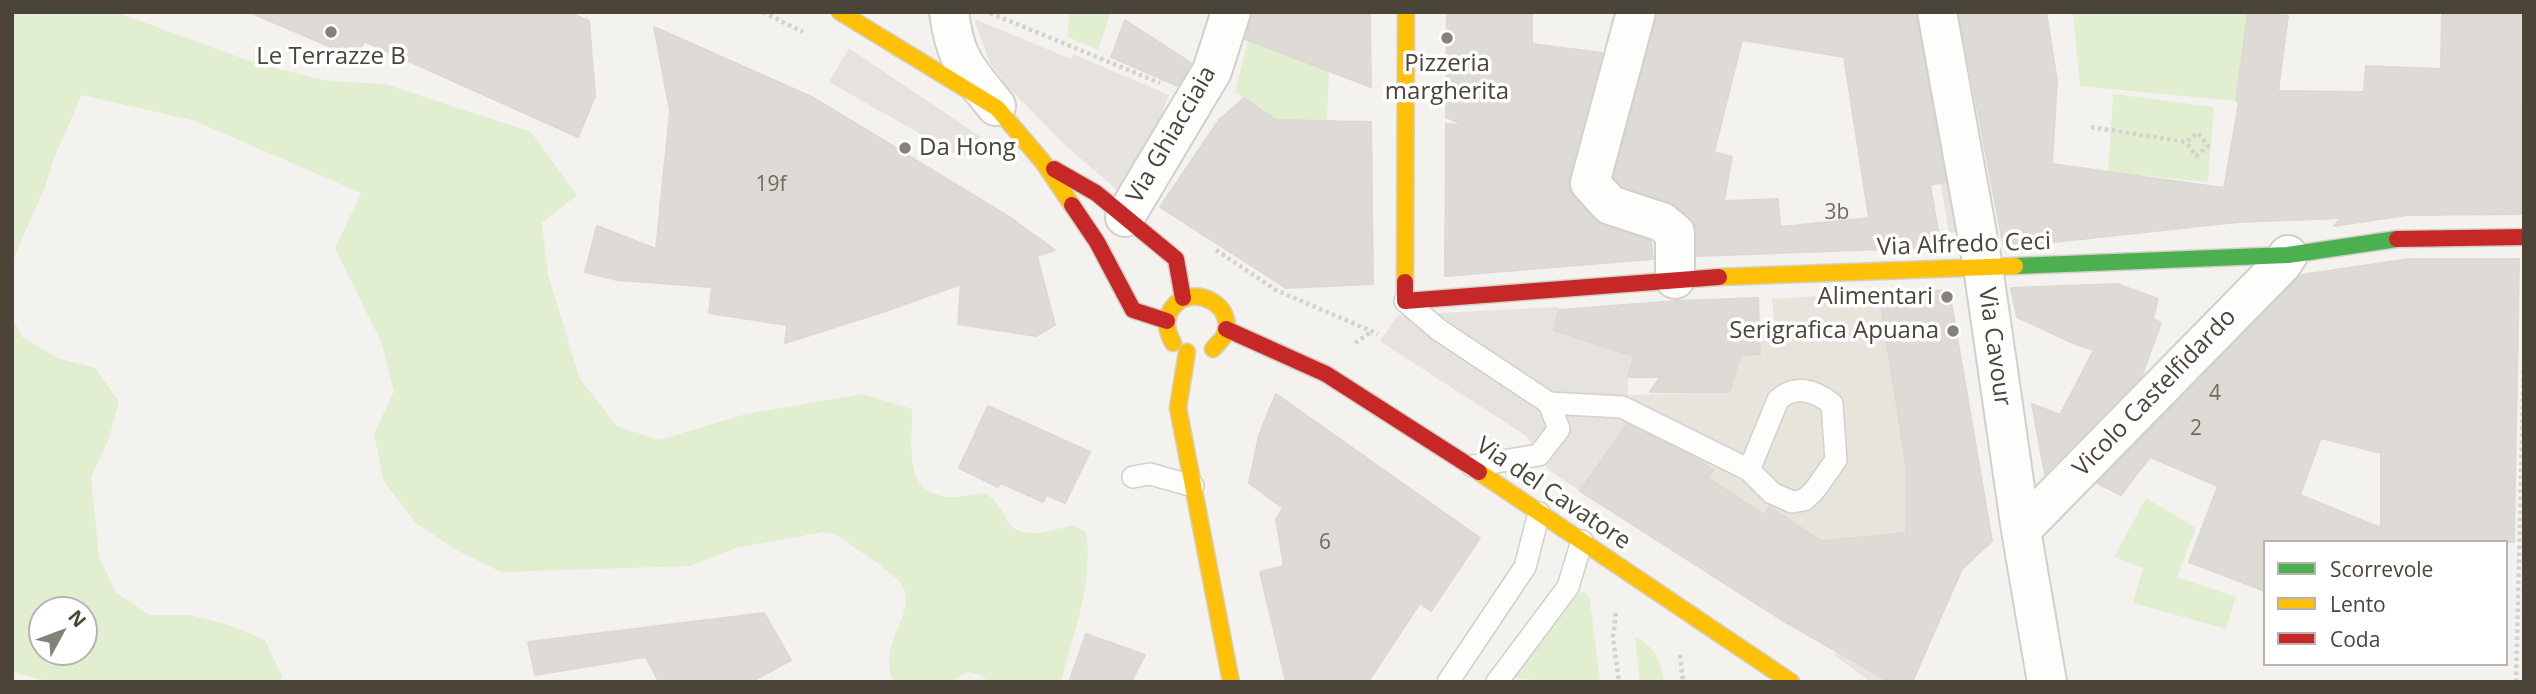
<!DOCTYPE html>
<style>
body{margin:0}
#map{position:relative;width:2536px;height:694px;overflow:hidden;background:#f4f2ee;font-family:"Open Sans",sans-serif}
canvas{display:block}
.frame{position:absolute;inset:0;border:14px solid #4b4439;pointer-events:none}
.legend{position:absolute;left:2263px;top:540px;width:245px;height:126px;box-sizing:border-box;background:#fff;border:2px solid #b7b4b0;margin:0;padding:9px 12px;list-style:none;font-size:21px;color:#4b4439}
.legend li{display:flex;align-items:center;gap:14px;height:35px}
.legend b{width:35px;border:2px solid #b7b4b0}
.north{position:absolute;left:28px;top:596px;width:70px;height:70px;box-sizing:border-box;background:#fff;border:2px solid #b7b4b0;border-radius:50%;rotate:49deg;font-size:19px;font-weight:700;line-height:28px;text-align:center;color:#4b4439}
.north::after{content:'';display:block;margin:auto;width:24px;height:32px;background:#868178;clip-path:polygon(50% 0,100% 100%,50% 72%,0 100%)}
</style>
<div id="map">
<canvas width="2536" height="694"></canvas>
<div class="frame"></div>
<ul class="legend">
<li><b style="height:9px;background:#4caf50"></b>Scorrevole</li>
<li><b style="height:9px;background:#ffc107"></b>Lento</li>
<li><b style="height:9px;background:#c62828"></b>Coda</li>
</ul>
<div class="north">N</div>
</div>
<script>
const ctx = document.querySelector('canvas').getContext('2d');
ctx.lineJoin = 'round';
function fill(path, color) { ctx.fillStyle = color; ctx.fill(path, 'evenodd'); }
function trace(path, color, width, dash) { ctx.strokeStyle = color; ctx.lineWidth = width; ctx.lineCap = dash ? 'butt' : 'round'; ctx.setLineDash(dash || []); ctx.stroke(path); }
function drawText(font, color, halo, rows, align = 'center') {
  ctx.font = font + ' "Open Sans",sans-serif'; ctx.lineWidth = 7; ctx.setLineDash([]); ctx.textBaseline = 'middle'; ctx.strokeStyle = halo; ctx.fillStyle = color; for (const [text, x, y, turn = 0] of rows) {
    ctx.save(); ctx.translate(x, y); ctx.rotate((+turn || 0) * Math.PI / 180); ctx.textAlign = isNaN(turn) ? turn : align; if (halo) ctx.strokeText(text, 0, 0); ctx.fillText(text, 0, 0); ctx.restore();
  }
}
fill(new Path2D(`
 M1879 292 1906 463V550L1889 682H1871L1835 656 1845 614 1792 521 1770 507 1764 515 1708 478 1713 470 1692 456 1627 424 1628 395 1729 392 1737 369 1738 355 1760 353 1759 330 1775 329 1772 299ZM1878 535 1881 555 1839 558 1848 538Z`), '#e7e4dc');
fill(new Path2D(`
 M12 12H116L255 63 328 81 385 84 531 132 577 195 542 223 548 275 580 379 617 426 659 440 746 414 863 394 912 409C913 448 901 499 957 497 966 496 976 494 985 493 1000 503 1000 510 1009 523 1023 542 1055 529 1073 525L1086 532C1094 582 1073 634 1061 682H988L982 675 968 672 950 682H894C876 643 917 615 903 587 899 578 871 558 861 552 848 544 840 534 824 532L735 548 690 566 501 572 458 551 416 523 384 482 374 434 394 391 382 344 335 248 361 193 195 121 82 95 54 158 45 187 12 262Z
 M1070 12H1111L1098 50 1067 37Z
 M2073 12H2289L2288 16 2248 13 2236 101 2080 86Z
 M1248 40 1329 70 1327 121 1306 139 1235 92Z
 M2113 94 2214 107 2208 182 2108 172Z
 M12 316 22 337 57 358 95 368 119 402 108 441 91 477 99 557 116 592 149 615H190L229 625 265 640 282 676 281 682H50L12 672ZM42 610H84V652H42Z
 M2146 498 2196 528 2177 577 2236 597 2226 629 2133 603 2143 568 2114 557Z
 M1582 592 1586 593 1590 600 1600 682H1533L1532 680 1513 678 1576 597Z
 M1635 637C1655 646 1661 661 1664 682H1640Z`), '#e1eecf');
fill(new Path2D(`
 M1912 12H1925L1962 231 1949 233Z
 M974 19 1071 59 1073 54 1169 95 1163 110 1172 115 1166 128 1118 191 1064 144 1007 86 990 63Z
 M849 48 982 138 976 151 961 157 829 82Z
 M1559 307 1555 330 1634 356 1628 378 1627 424 1580 491 1549 470 1526 436 1380 341 1398 315Z`), '#e6e3df');
const building = new Path2D(`
 M249 12H568L589 21 595 96 578 137 364 41 357 58Z
 M1252 12H1370L1371 87 1245 39Z
 M1447 12H1532V44L1602 53 1569 177V187L1574 198 1594 220 1603 226 1651 241 1653 259 1445 276 1446 124 1464 125 1446 117Z
 M1657 12H1916L1945 182 1930 185 1941 247 1697 256V232L1695 224 1689 216 1669 201 1622 186 1614 177ZM1742 40 1844 57 1869 218 1780 227 1778 199 1724 201 1732 157 1714 152Z
 M1959 12H2046L2057 81 2052 164 2224 188 2239 103 2236 101 2248 13 2288 16 2278 91 2364 92 2366 66 2441 69 2442 12H2524L2521 214 2407 215 2334 226 2342 218 2238 222 2045 243 2003 244Z
 M1125 20 1191 63 1178 86 1111 57Z
 M654 27 814 98 1008 216 1055 250 1037 256 1055 325 1036 336 958 324 961 284 889 310 785 343 787 325 709 313 712 287 617 280 585 272 597 226 656 249 670 111Z
 M1244 98 1276 120 1371 122 1373 284 1286 288 1160 207 1219 120Z
 M2409 259H2519L2514 542H2265V591L2189 562 2218 486 2150 457 2121 495 2097 483 2301 275ZM2321 438 2381 453V528L2300 495Z
 M2117 284 2158 299 2153 319 2161 323 2142 375 2045 474 2032 404 2060 415 2094 350 2073 343 2017 317 2011 288Z
 M1949 290 1992 541 1962 569 1912 682H1890L1785 622 1580 491 1627 424 1694 457 1713 470 1708 478 1764 515 1770 507 1821 541 1906 533V464L1879 293Z
 M1758 298 1760 354 1741 355 1729 392H1650L1660 377H1628L1634 356 1554 330 1559 310 1676 301Z
 M1276 394 1480 538 1431 611 1420 603 1368 682H1286L1260 572 1284 566 1276 519 1283 508 1249 483 1259 435Z
 M988 406 1090 452 1065 503 1046 495 1043 502 1001 483 998 487 959 468Z
 M764 613 791 660 751 682H659L646 657 535 675 528 642Z
 M1086 634 1145 655 1131 682H1069Z`);
fill(building, '#dedbd6');
trace(building, '#dcd9d4', 2);
const lane = new Path2D(`
 M1405 301 1439 330 1549 403 1559 429 1539 455 1472 466
 M1549 403 1622 407 1749 470 1772 493 1792 502 1804 500 1814 491 1836 460 1832 404C1814 390 1795 384 1778 400L1749 470
 M1133 477 1150 474 1193 486
 M1448 682 1525 567 1539 513
 M1497 682 1568 587 1582 541`);
const street = new Path2D(`
 M949 12C955 60 967 70 996 106
 M1636 12 1590 183 1610 205 1662 222 1675 233V279
 M1937 12 1983 267 2021 530 2047 682
 M1125 217 1212 71 1231 12
 M2021 530 2281 265 2288 255`);
const fast = new Path2D(`
 M2015 266 2288 255 2397 239`);
const slow = new Path2D(`
 M840 12 997 108 1043 162 1072 205
 M1719 277 2015 266
 M1405 282 1406 12
 M1173 343C1166 330 1164 319 1173 307 1193 282 1238 306 1224 336 1222 340 1216 345 1213 349
 M1187 352 1178 408 1231 682
 M1479 472 1791 682`);
const jam = new Path2D(`
 M1054 169 1096 193 1176 259 1183 298
 M1072 205 1097 242 1133 310 1167 321
 M2397 239 2524 237
 M1405 282V301L1719 277
 M1226 329 1326 374 1479 472`);
trace(lane, '#d2d0cb', 24);
trace(street, '#d2d0cb', 42);
trace(fast, '#d3cfc5', 19);
trace(slow, '#d3cfc5', 19);
trace(jam, '#d3cfc5', 19);
trace(new Path2D(`
 M763 12 803 32
 M990 13 1160 83
 M2091 127 2186 142 2198 133 2208 146 2196 156 2186 142
 M1216 250 1276 290 1378 334
 M1355 343 1371 332
 M1616 613 1613 637 1619 682
 M1680 655 1683 682
 M2516 682 2524 356`), '#d3d2cc', 4.5, [3.5, 3.5]);
trace(lane, '#fdfdfc', 21);
trace(street, '#fdfdfc', 38);
trace(fast, '#4caf50', 16);
trace(slow, '#ffc107', 16);
trace(jam, '#c62828', 16);
for (const [x, y, r, color] of [
 [331,32,7,"#868178"],
 [1447,38,7,"#868178"],
 [905,148,7,"#868178"],
 [1947,297,7,"#868178"],
 [1953,331,7,"#868178"]
]) { const dot = new Path2D(); dot.arc(x, y, r, 0, 2 * Math.PI); ctx.fillStyle = color; ctx.fill(dot); trace(dot, '#fff', 2.5); }
drawText('21px', '#706a61', null, [
 ["19f",771,185],
 ["3b",1837,213],
 ["4",2215,394],
 ["2",2196,429],
 ["6",1325,543]
]);
drawText('24px', '#4b4439', '#fff', [
 ["Le Terrazze B",331,57],
 ["Pizzeria",1447,64],
 ["margherita",1447,92],
 ["Da Hong",919,148,"left"],
 ["Alimentari",1933,297,"right"],
 ["Serigrafica Apuana",1939,331,"right"]
]);
drawText('24px', '#4b4439', '#fff', [
 ["Via Ghiacciaia",1172,135,-60],
 ["Via Alfredo Ceci",1964,245,-2],
 ["Via Cavour",1994,347,82],
 ["Vicolo Castelfidardo",2155,393,-46],
 ["Via del Cavatore",1553,494,34]
]);
</script>
